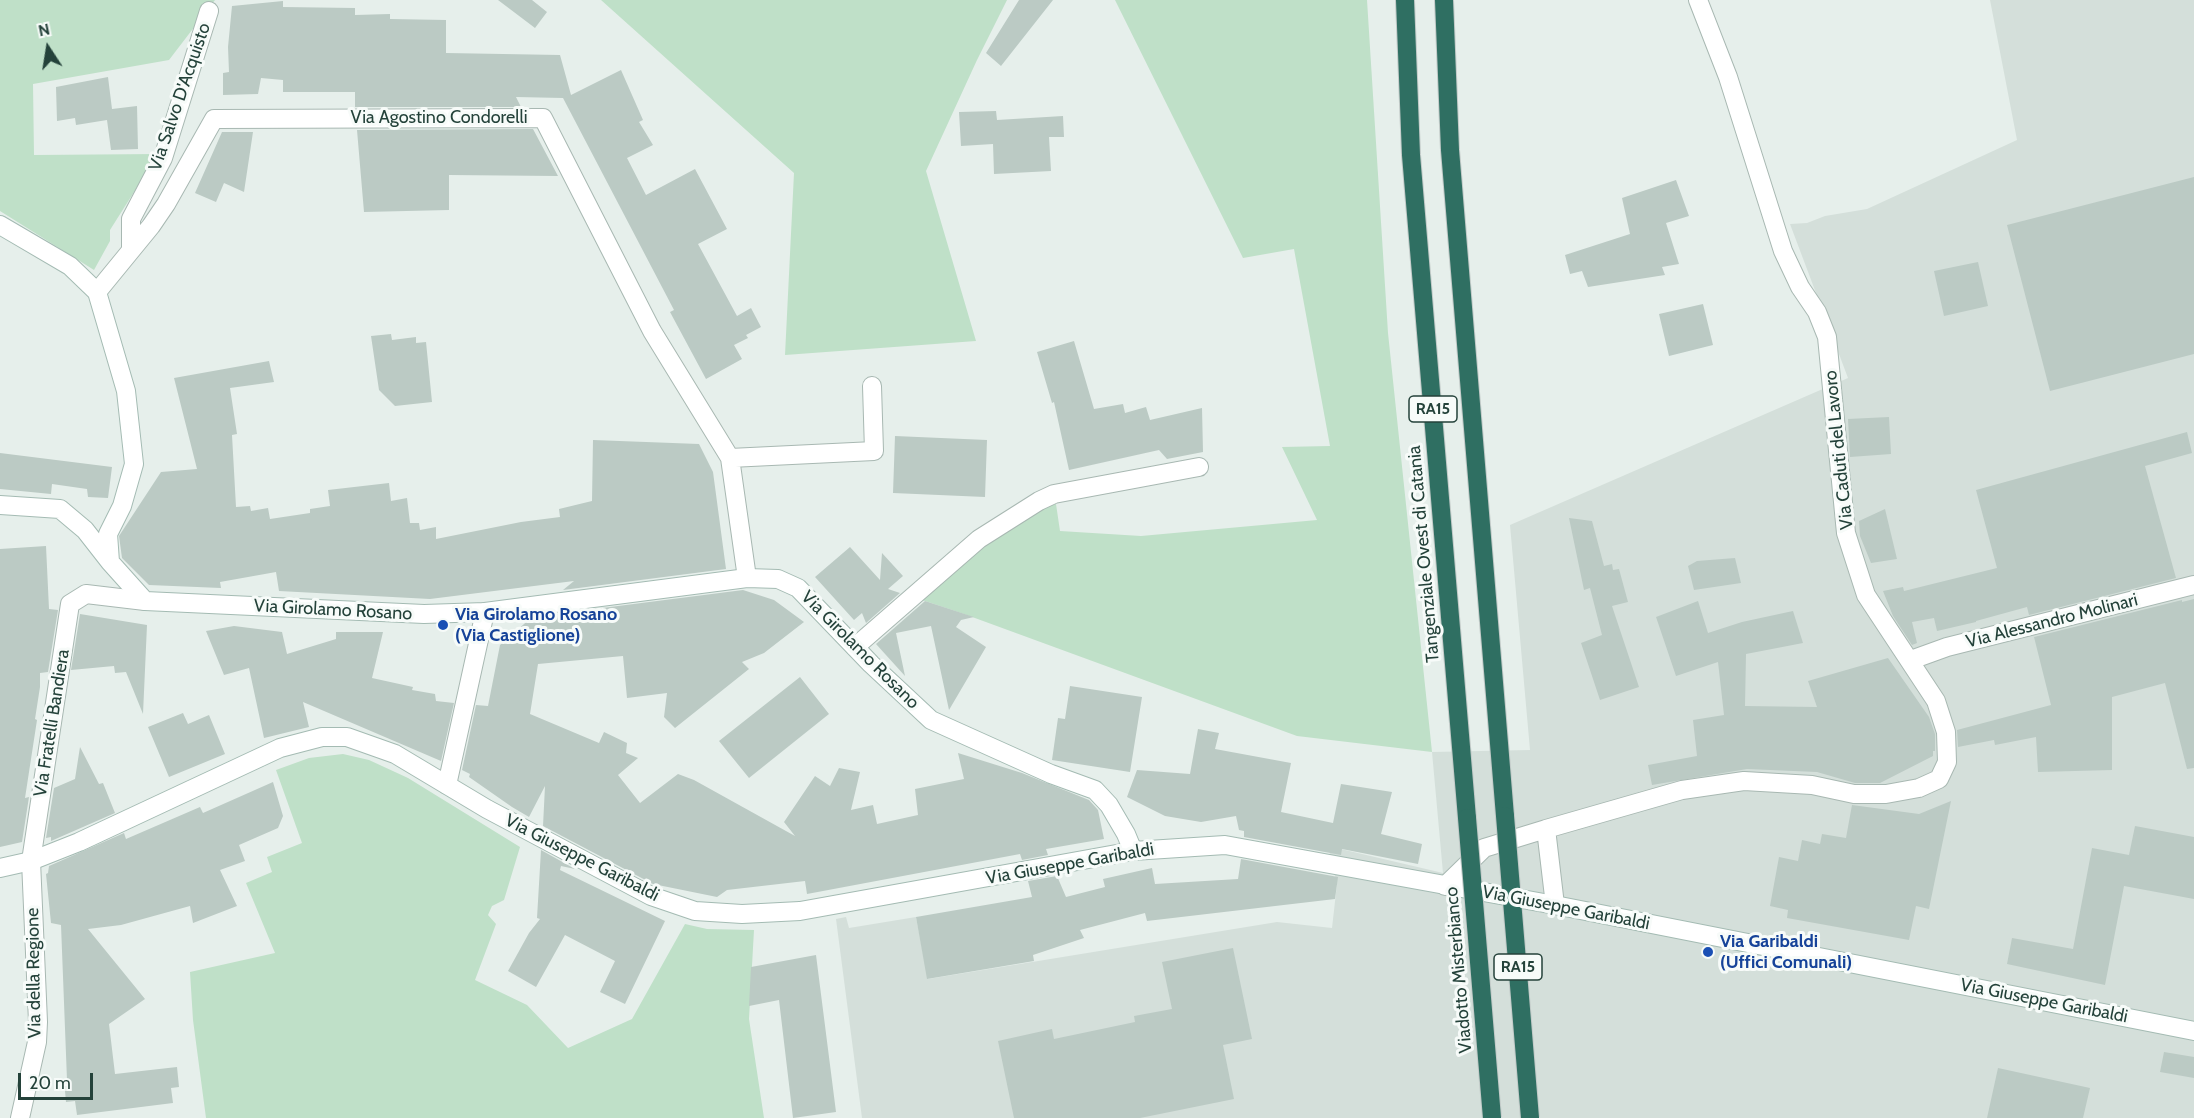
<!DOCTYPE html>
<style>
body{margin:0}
#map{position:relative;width:2194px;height:1118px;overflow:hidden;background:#e6efeb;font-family:Cabin,sans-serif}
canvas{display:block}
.north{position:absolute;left:18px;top:18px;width:60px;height:60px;-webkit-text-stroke:4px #f7fbf9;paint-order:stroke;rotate:348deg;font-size:16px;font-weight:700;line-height:24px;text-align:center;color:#24423a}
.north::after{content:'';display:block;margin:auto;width:21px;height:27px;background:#24423a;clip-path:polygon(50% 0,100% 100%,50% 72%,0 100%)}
.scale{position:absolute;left:18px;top:1073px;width:75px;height:27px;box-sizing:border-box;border:3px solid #24423a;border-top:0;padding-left:8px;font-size:18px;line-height:21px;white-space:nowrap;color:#24423a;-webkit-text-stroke:4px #f7fbf9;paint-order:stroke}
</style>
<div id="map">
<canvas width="2194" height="1118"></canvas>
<div class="north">N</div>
<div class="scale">20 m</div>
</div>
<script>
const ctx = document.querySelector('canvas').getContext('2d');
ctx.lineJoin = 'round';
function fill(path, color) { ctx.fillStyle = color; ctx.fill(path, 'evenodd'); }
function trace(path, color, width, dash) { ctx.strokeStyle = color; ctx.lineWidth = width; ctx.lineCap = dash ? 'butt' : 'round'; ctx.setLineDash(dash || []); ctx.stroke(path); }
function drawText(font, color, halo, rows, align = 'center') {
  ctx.font = font + ' Cabin,sans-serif'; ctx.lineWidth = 6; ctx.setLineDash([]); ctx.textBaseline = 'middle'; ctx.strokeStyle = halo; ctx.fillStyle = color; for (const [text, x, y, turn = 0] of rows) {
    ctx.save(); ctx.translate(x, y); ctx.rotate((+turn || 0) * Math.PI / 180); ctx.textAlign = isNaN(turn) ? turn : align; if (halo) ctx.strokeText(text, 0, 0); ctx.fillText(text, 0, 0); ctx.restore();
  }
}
fill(new Path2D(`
 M1990 0H2194V1118H862L836 919 846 917 849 928 916 917 928 979 1277 922 1332 928 1337 884 1328 846 1443 873 1432 752 1530 750 1510 525 1848 378 1790 224 1807 223 1825 216 1867 209 2017 140Z`), '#d4dfda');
fill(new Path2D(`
 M0 0H215L169 60 33 84 34 155 158 154 110 230V241L94 270 0 211Z
 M601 0H1007L977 60 926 171 976 341 785 355 794 173Z
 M1115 0H1367L1388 333 1432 752 1297 736 964 614 922 600 989 543 1046 507 1056 504 1060 531 1141 536 1317 520 1282 447 1330 446 1294 249 1243 258Z
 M343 754 369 760 408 778 520 847 504 900 492 906 488 915 496 924 475 980 527 1005 568 1048 632 1019 685 924 707 929 754 930 749 1019 764 1118H206L193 1020 190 972 275 953 246 883 272 872 267 857 302 843 276 770 309 758Z`), '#bfe0c8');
fill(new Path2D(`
 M498 0H532L547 12 535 28Z
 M1019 0H1053L1001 66 986 53Z
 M283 1V7L355 8V15L390 14V19L446 20V53L560 55 571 95 621 70 643 120 639 122 653 145 627 158 646 195 695 169 727 229 698 244 737 316 751 308 761 327 746 335 748 338 734 345 742 359 706 379 670 312 674 310 563 98 516 97 521 107H355V92H283V80L261 78 258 94 223 95V73L229 72 228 47 232 6Z
 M108 77 112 109 137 106 138 149 111 150 107 120 76 125 75 118 57 121 56 87Z
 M996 111 997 120 1063 116 1064 137H1049L1051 171 994 174 993 144 961 146 959 112Z
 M533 129 558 176 449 175V210L364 212 357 130Z
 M222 132H253L244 192 224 183 216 202 195 193Z
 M2194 177V354L2050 391 2007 225Z
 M1676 180 1689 216 1666 223 1679 264 1662 267 1665 275 1588 287 1582 271 1570 274 1565 255 1630 234 1622 198Z
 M1978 262 1988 306 1944 316 1934 271Z
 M1703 304 1713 345 1669 356 1659 314Z
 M391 334 392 340 416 337V343L426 342 432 402 395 406 379 390 371 336Z
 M1074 341 1094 409 1123 404 1125 413 1146 407 1150 420 1202 408 1203 452 1167 459 1159 450 1069 470 1054 402 1052 403 1037 352Z
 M269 361 274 382 230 388 237 434 232 435 236 507 250 506 251 511 268 508 270 519 310 513V509L330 506 328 490 389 483 391 501 407 498 410 523H419L420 530 436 527V539L521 522 560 517 559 509 592 501 593 440 699 444 713 472 726 569 563 590 574 581 430 599 279 591 276 572 220 582 221 588 149 585 122 558 119 536 161 472 197 469 174 378Z
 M1889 417 1891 454 1850 457 1848 419Z
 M2187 432 2192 453 2145 466 2176 578 2029 615 2027 607 1976 621V622L1937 631 1934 618 1912 622 1917 643 1912 645 1893 616 1883 591 1903 587 1904 591 1997 568 1976 490Z
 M895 436 987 440 985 497 893 493Z
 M0 453 112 467 108 498 88 497 87 489 52 484 51 494 0 489Z
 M1885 509 1897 559 1871 563 1860 536 1859 521Z
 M1569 518 1592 521 1604 566 1612 564 1613 570 1619 569 1628 602 1612 606 1639 687 1600 700 1581 643 1602 635 1590 588 1584 590Z
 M46 546 49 609 58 610 48 672 40 673V687L35 719 37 720 25 798 29 797 22 842 0 847V549Z
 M850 547 880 580 882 553 903 576 888 589 900 593 866 623 862 613 854 620 815 577Z
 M1735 558 1741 583 1694 590 1688 566 1697 561Z
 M743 590 774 600 804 622 764 653 742 662 749 669 675 728 664 717 667 693 627 698 623 656 538 664 530 714 599 743 604 732 627 743 626 753 638 758 618 775 640 803 678 774 694 780 795 836 784 822 815 776 830 786 839 768 860 772 851 810 873 805 877 824 918 815 915 789 964 779 958 753 1022 773 1089 800 1098 810 1104 839 1046 849 1048 855 1022 860 1020 854 807 894 805 881 727 890 717 897 653 884 543 826 545 786 529 817 512 807 469 777 470 774 462 770 476 705 488 706 500 645 532 617Z
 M2194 599V768L2187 769 2165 683 2112 697V770L2038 772 2036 737 1995 745 1994 740 1958 747 1957 730 2051 705 2034 637 2182 600V602Z
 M925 601 974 617 961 620 956 627 986 647 949 710 931 626 896 633 905 676 876 644Z
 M1698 601 1708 633 1742 622 1793 611 1803 643 1746 654 1745 706 1817 707 1808 681 1888 658 1929 717 1935 734V751H1933V756L1880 783H1855L1817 772 1747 769 1652 785 1648 765 1697 756 1693 720 1724 715 1718 662 1676 676 1656 617Z
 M80 614 147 625 143 714 126 672 115 673 114 666 71 670Z
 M234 626 282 632 287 654 336 639V632H383L372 678 413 687 412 690 435 694 436 701 454 703 441 761 303 702 309 727 264 738 249 668 224 675 206 631Z
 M800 677 829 714 749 778 719 741Z
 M1070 686 1142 697 1130 772 1052 760 1058 718 1065 719Z
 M183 713 188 724 209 715 225 754 169 777 148 727Z
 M1198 729 1219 733 1215 749 1291 763 1281 812 1333 823 1341 784 1392 792 1381 834 1422 844 1418 864 1342 849 1341 855 1244 837V831L1239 830 1236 816 1201 822 1165 816 1127 797 1137 770 1190 774Z
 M80 747 99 784 103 783 115 813 51 841V837L46 838 54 788 75 779Z
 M273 782 283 816 278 828 239 845 245 861 220 870 237 906 193 923 190 906 121 925 88 929 145 999 109 1024 115 1074 177 1067 179 1087 171 1088 173 1103 77 1115 75 1101 66 1102 64 1080H67L61 925 51 923 46 874 48 873 49 866 124 833 126 839 200 807 203 813Z
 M1951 801 1929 909 1916 906 1909 940 1787 918 1788 910 1770 906 1779 857 1798 861 1802 840 1820 844 1822 834 1846 838 1852 805 1919 814Z
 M2135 826 2194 837V899L2124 886 2105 985 2007 964 2012 938 2073 949 2092 848 2129 855Z
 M541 850 575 869 561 866 560 870 665 921 625 1004 600 992 615 961 565 935 536 987 508 971 529 933 540 919 537 918Z
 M1241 859 1338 877 1335 899 1147 921 1145 913 1080 930 1084 938 1033 955 1034 961 927 979 916 917 1032 897 1028 881 1057 876 1066 897 1105 887 1103 879 1152 868 1155 884 1238 879Z
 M1233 948 1252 1039 1223 1045 1234 1099 1140 1118H1014L998 1041 1052 1029 1054 1039 1135 1022 1134 1016 1172 1009 1162 962Z
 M816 955 836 1112 793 1118 779 1000 749 1006 751 967Z
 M2164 1052 2194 1057V1078L2160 1072Z
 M1998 1068 2090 1088 2083 1118H1987Z`), '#bbcac4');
const minor = new Path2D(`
 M131 250V219L163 158 209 11
 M97 292 151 226 166 204 214 119 543 118 652 331 730 458 747 578
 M730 458 874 451 872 386
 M855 647 979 539 1039 501 1054 494 1199 467
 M1911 660 1947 647 2194 585
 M447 785 485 612
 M1445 886 1484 848 1546 829
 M1555 905 1546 829 1682 790 1744 781 1812 785 1854 794H1886L1919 788 1939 779 1947 762 1946 732 1936 701 1866 595 1846 533 1827 337 1817 312 1800 287 1783 251 1728 77 1698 0
 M20 1118 37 1042 38 1022 31 861 70 604 86 594 145 601`);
const secondary = new Path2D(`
 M0 225 70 266 97 292 126 391 134 464 122 506 108 534 110 562
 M0 505 60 509 85 530 110 562 145 601 424 614 485 612 747 578 778 579 798 588 871 664 931 720 1051 774 1095 790 1109 805 1126 834 1133 851
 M0 868 31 861 79 842 280 748 322 737H347L395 754 487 809 651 896 695 911 742 914 800 911 1133 851 1225 845 1555 905 2194 1031`);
const motorway = new Path2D(`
 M1405 0 1411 155 1467 818
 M1444 0 1450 150 1505 816`);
trace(minor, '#a8b8b2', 20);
trace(secondary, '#a4bbb3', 20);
trace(motorway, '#c2cac8', 20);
trace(minor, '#fff', 18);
trace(secondary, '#fff', 18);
trace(motorway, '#2f6f62', 18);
const motorwayBridge = new Path2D(`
 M1505 816 1530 1118
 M1467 818 1492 1118`);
trace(motorwayBridge, '#c2cac8', 20, []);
trace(motorwayBridge, '#2f6f62', 18);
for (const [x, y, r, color] of [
 [443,625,6,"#1a4fb4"],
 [1708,952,6,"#1a4fb4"]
]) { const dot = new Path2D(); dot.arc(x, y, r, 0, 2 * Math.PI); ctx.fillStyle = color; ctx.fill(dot); trace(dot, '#f7fbf9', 2); }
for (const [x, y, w] of [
 [1433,409,48],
 [1518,967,48]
]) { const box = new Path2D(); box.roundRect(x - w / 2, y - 13, w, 26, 4.5); ctx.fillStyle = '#f7fbf9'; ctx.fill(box); trace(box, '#24423a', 1.5); }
drawText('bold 16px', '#24423a', null, [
 ["RA15",1433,409],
 ["RA15",1518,967]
]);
drawText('18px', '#24423a', '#f7fbf9', [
 ["Via Salvo D'Acquisto",180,97,-71],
 ["Via Agostino Condorelli",439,118],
 ["Via Caduti del Lavoro",1839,450,-96],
 ["Tangenziale Ovest di Catania",1424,554,-95],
 ["Via Girolamo Rosano",333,610,3],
 ["Via Alessandro Molinari",2052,621,-14],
 ["Via Girolamo Rosano",860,650,45],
 ["Via Fratelli Bandiera",52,723,-81],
 ["Via Giuseppe Garibaldi",582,858,27],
 ["Via Giuseppe Garibaldi",1070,864,-10],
 ["Via Giuseppe Garibaldi",1566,908,11],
 ["Viadotto Misterbianco",1459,970,-95],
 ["Via della Regione",34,973,-91],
 ["Via Giuseppe Garibaldi",2044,1001,11]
]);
drawText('bold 18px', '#164399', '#f7fbf9', [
 ["Via Girolamo Rosano",455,615],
 ["(Via Castiglione)",455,636],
 ["Via Garibaldi",1720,942],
 ["(Uffici Comunali)",1720,963]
], 'left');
</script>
